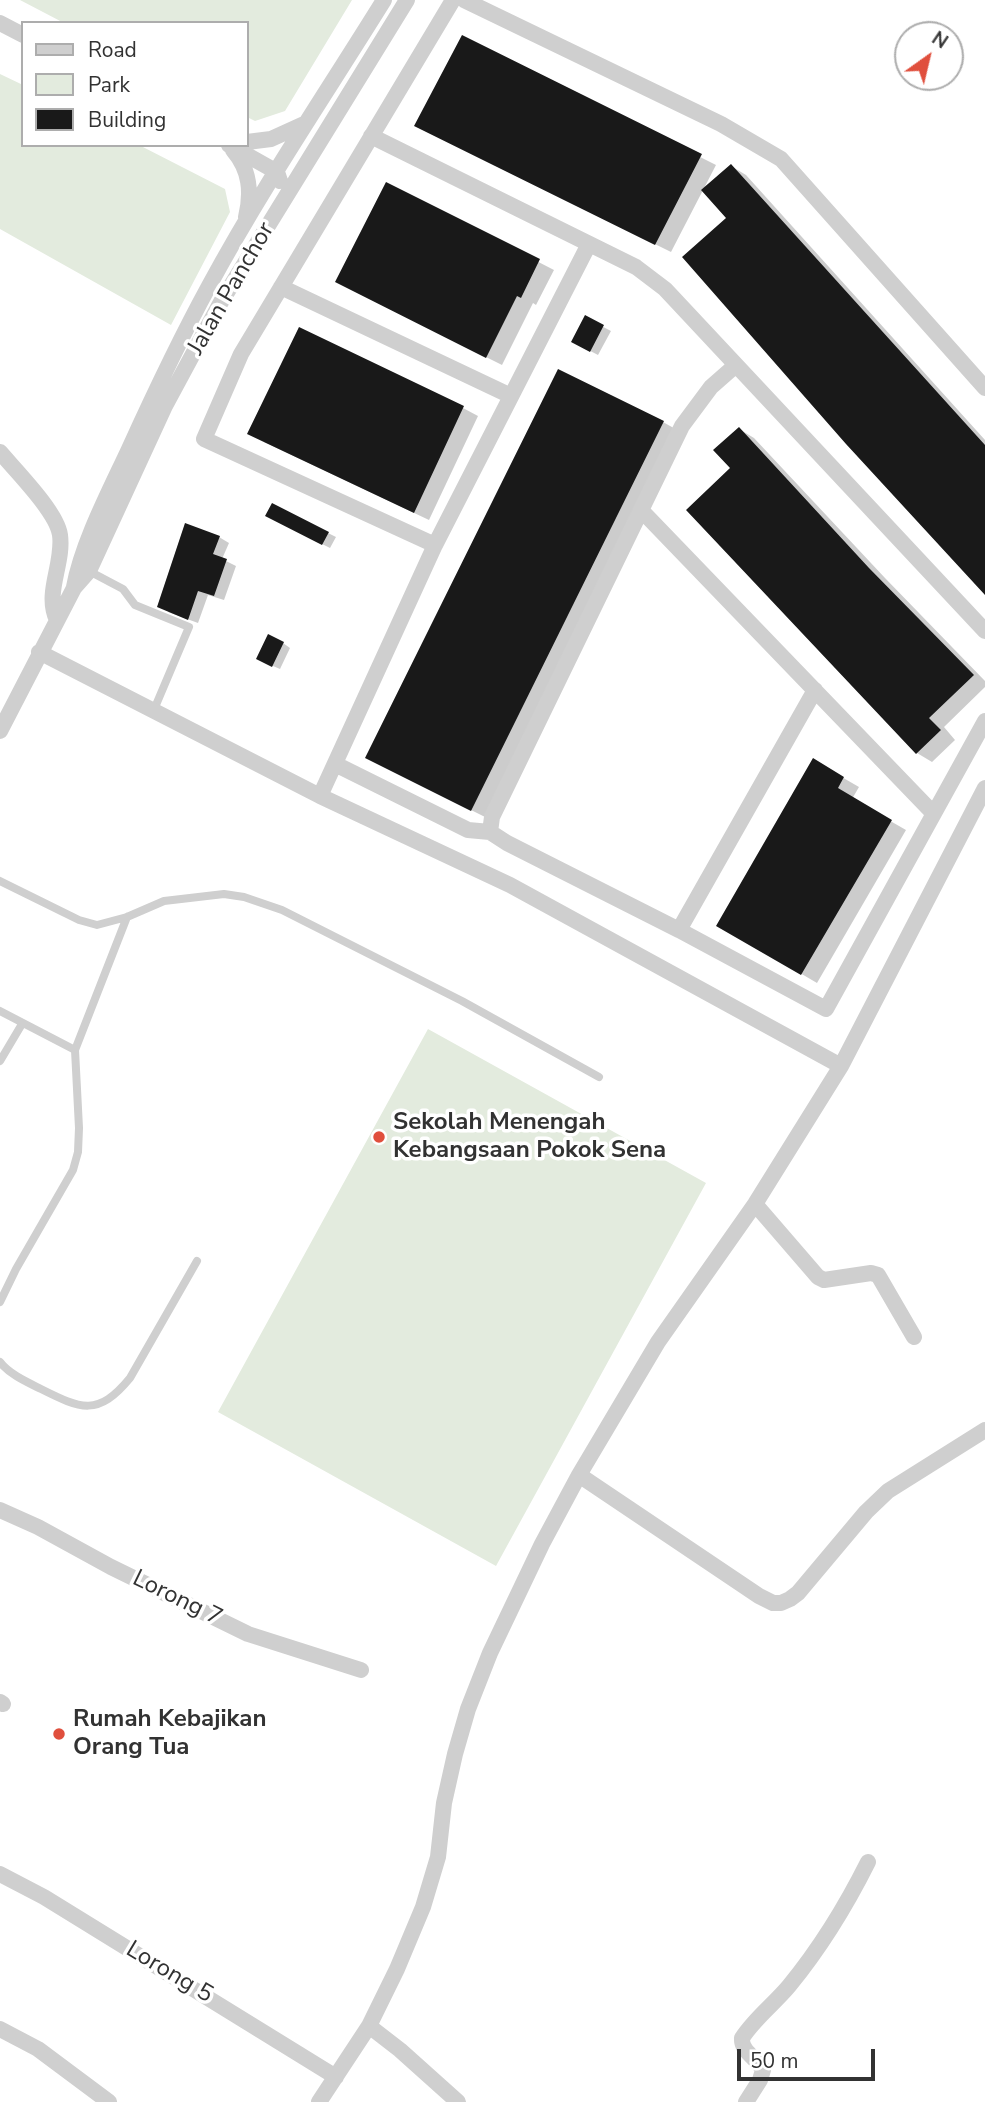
<!DOCTYPE html>
<style>
body{margin:0}
#map{position:relative;width:985px;height:2102px;overflow:hidden;background:#fff;font-family:"Nunito Sans",sans-serif}
canvas{display:block}
.legend{position:absolute;left:21px;top:21px;width:228px;height:126px;box-sizing:border-box;background:#fff;border:2px solid #adadad;margin:0;padding:9px 12px;list-style:none;font-size:21px;color:#323232}
.legend li{display:flex;align-items:center;gap:14px;height:35px}
.legend b{width:35px;border:2px solid #adadad}
.north{position:absolute;left:894px;top:21px;width:70px;height:70px;box-sizing:border-box;background:#fff;border:2px solid #adadad;border-radius:50%;rotate:34deg;font-size:19px;font-weight:700;line-height:28px;text-align:center;color:#323232}
.north::after{content:'';display:block;margin:auto;width:24px;height:32px;background:#e04f3d;clip-path:polygon(50% 0,100% 100%,50% 72%,0 100%)}
.scale{position:absolute;left:737px;top:2049px;width:138px;height:32px;box-sizing:border-box;border:4px solid #323232;border-top:0;padding-left:9px;font-size:21px;line-height:24px;white-space:nowrap;color:#323232;-webkit-text-stroke:5px #fff;paint-order:stroke}
</style>
<div id="map">
<canvas width="985" height="2102"></canvas>
<ul class="legend">
<li><b style="height:9px;background:#cfcfcf"></b>Road</li>
<li><b style="height:19px;background:#e3ebde"></b>Park</li>
<li><b style="height:19px;background:#191919"></b>Building</li>
</ul>
<div class="north">N</div>
<div class="scale">50 m</div>
</div>
<script>
const ctx = document.querySelector('canvas').getContext('2d');
ctx.lineJoin = 'round';
function fill(path, color) { ctx.fillStyle = color; ctx.fill(path, 'evenodd'); }
function trace(path, color, width, dash) { ctx.strokeStyle = color; ctx.lineWidth = width; ctx.lineCap = dash ? 'butt' : 'round'; ctx.setLineDash(dash || []); ctx.stroke(path); }
function drawText(font, color, halo, rows, align = 'center') {
  ctx.font = font + ' "Nunito Sans",sans-serif'; ctx.lineWidth = 7; ctx.setLineDash([]); ctx.textBaseline = 'middle'; ctx.strokeStyle = halo; ctx.fillStyle = color; for (const [text, x, y, turn = 0] of rows) {
    ctx.save(); ctx.translate(x, y); ctx.rotate((+turn || 0) * Math.PI / 180); ctx.textAlign = isNaN(turn) ? turn : align; if (halo) ctx.strokeText(text, 0, 0); ctx.fillText(text, 0, 0); ctx.restore();
  }
}
fill(new Path2D(`
 M20 0H352L285 111 255 121 247 117V23H64Z
 M0 74 23 85V145H139L225 189 230 212 171 325 0 229Z
 M428 1029 706 1183 496 1566 218 1412Z`), '#e3ebde');
fill(new Path2D(`
 M462 37 716 165 671 252 432 134Z
 M731 166 746 175 985 440V593L729 218Z
 M387 184 554 270 536 305 533 303 502 365 352 290Z
 M586 318 611 331 598 355 573 342Z
 M463 408 478 416 429 520 264 442Z
 M663 422 679 431 487 818 383 766Z
 M739 429 754 438 885 578 985 681V687L944 727 955 740 932 762 917 753 733 468Z
 M272 505 336 537 330 548 274 520Z
 M219 537 229 543 222 559 236 566 224 600 208 595 198 623 168 612Z
 M283 643 290 648 280 669 266 663Z
 M814 761 859 787 852 799 906 830 817 983 718 925Z`), '#0003');
fill(new Path2D(`
 M462 35 702 154 655 245 414 126Z
 M731 164 985 445V595L846 444 682 257 726 218 701 190Z
 M386 182 540 259 521 298 517 296 486 358 335 282Z
 M585 315 604 325 590 352 571 342Z
 M299 327 464 406 414 513 247 434Z
 M558 369 664 421 471 811 365 758Z
 M739 427 869 568 974 675 929 718 941 730 916 754 686 510 730 468 713 450Z
 M272 503 329 532 322 545 265 516Z
 M185 523 220 536 213 554 227 559 214 596 198 591 188 620 157 607Z
 M268 634 284 642 272 667 256 659Z
 M813 758 844 777 838 788 892 820 801 975 716 926Z`), '#191919');
trace(new Path2D(`
 M87 570 123 589 135 605 189 627 153 712
 M0 881 79 920 97 925 127 917 164 901 224 894 244 897 282 910 462 1001 599 1077
 M0 1011 75 1050
 M0 1061 22 1024
 M0 1302 16 1269 73 1170 78 1152 79 1128 75 1050 127 917
 M0 1362C9 1374 27 1382 41 1389 81 1409 98 1417 130 1378L197 1261`), '#cfcfcf', 8);
trace(new Path2D(`
 M464 0 721 124 781 159 985 388
 M0 23 23 35
 M371 136 636 267 665 289 985 631
 M247 142 271 139 304 124
 M229 145 277 172 280 181
 M233 150C250 170 252 192 246 217
 M281 287 511 396
 M736 365 711 387 682 426 492 817 490 832 507 843 679 930 815 690
 M0 452C16 471 57 512 60 535 64 564 44 593 57 620
 M641 510 933 813
 M435 545 204 439 241 354 453 0
 M74 587C82 543 110 490 129 449 154 394 180 339 209 286 262 188 325 95 384 0
 M39 652 320 796 510 885 841 1066
 M0 731 74 588 89 571 165 406 221 302 407 0
 M335 764 468 830 490 832
 M320 796 435 545 589 244
 M679 930 826 1009 985 721
 M755 1204 818 1277 824 1280 871 1273 878 1275 914 1337
 M579 1475 759 1596 773 1603H781L790 1599 798 1593 866 1512 888 1491 985 1430
 M0 1510 38 1527 111 1567 248 1634 361 1670
 M0 1702 3 1704
 M0 1874 44 1897 336 2077
 M0 2029 38 2049 109 2102
 M319 2102 369 2026
 M458 2102 400 2050 369 2026 397 1969 423 1907 438 1857 444 1803 455 1754 468 1709 490 1653 542 1544 579 1475 658 1342 755 1204 841 1066 985 788
 M746 2102 760 2080 763 2070C757 2058 741 2052 742 2038 755 2018 774 2004 789 1986 821 1947 846 1906 868 1862`), '#cfcfcf', 16);
for (const [x, y, r, color] of [
 [379,1137,7,"#e04f3d"],
 [59,1734,7,"#e04f3d"]
]) { const dot = new Path2D(); dot.arc(x, y, r, 0, 2 * Math.PI); ctx.fillStyle = color; ctx.fill(dot); trace(dot, '#fff', 2.5); }
drawText('24px', '#323232', '#fff', [
 ["Jalan Panchor",232,289,-60],
 ["Lorong 7",177,1599,26],
 ["Lorong 5",169,1973,31]
]);
drawText('bold 24px', '#323232', '#fff', [
 ["Sekolah Menengah",393,1123],
 ["Kebangsaan Pokok Sena",393,1151],
 ["Rumah Kebajikan",73,1720],
 ["Orang Tua",73,1748]
], 'left');
</script>
